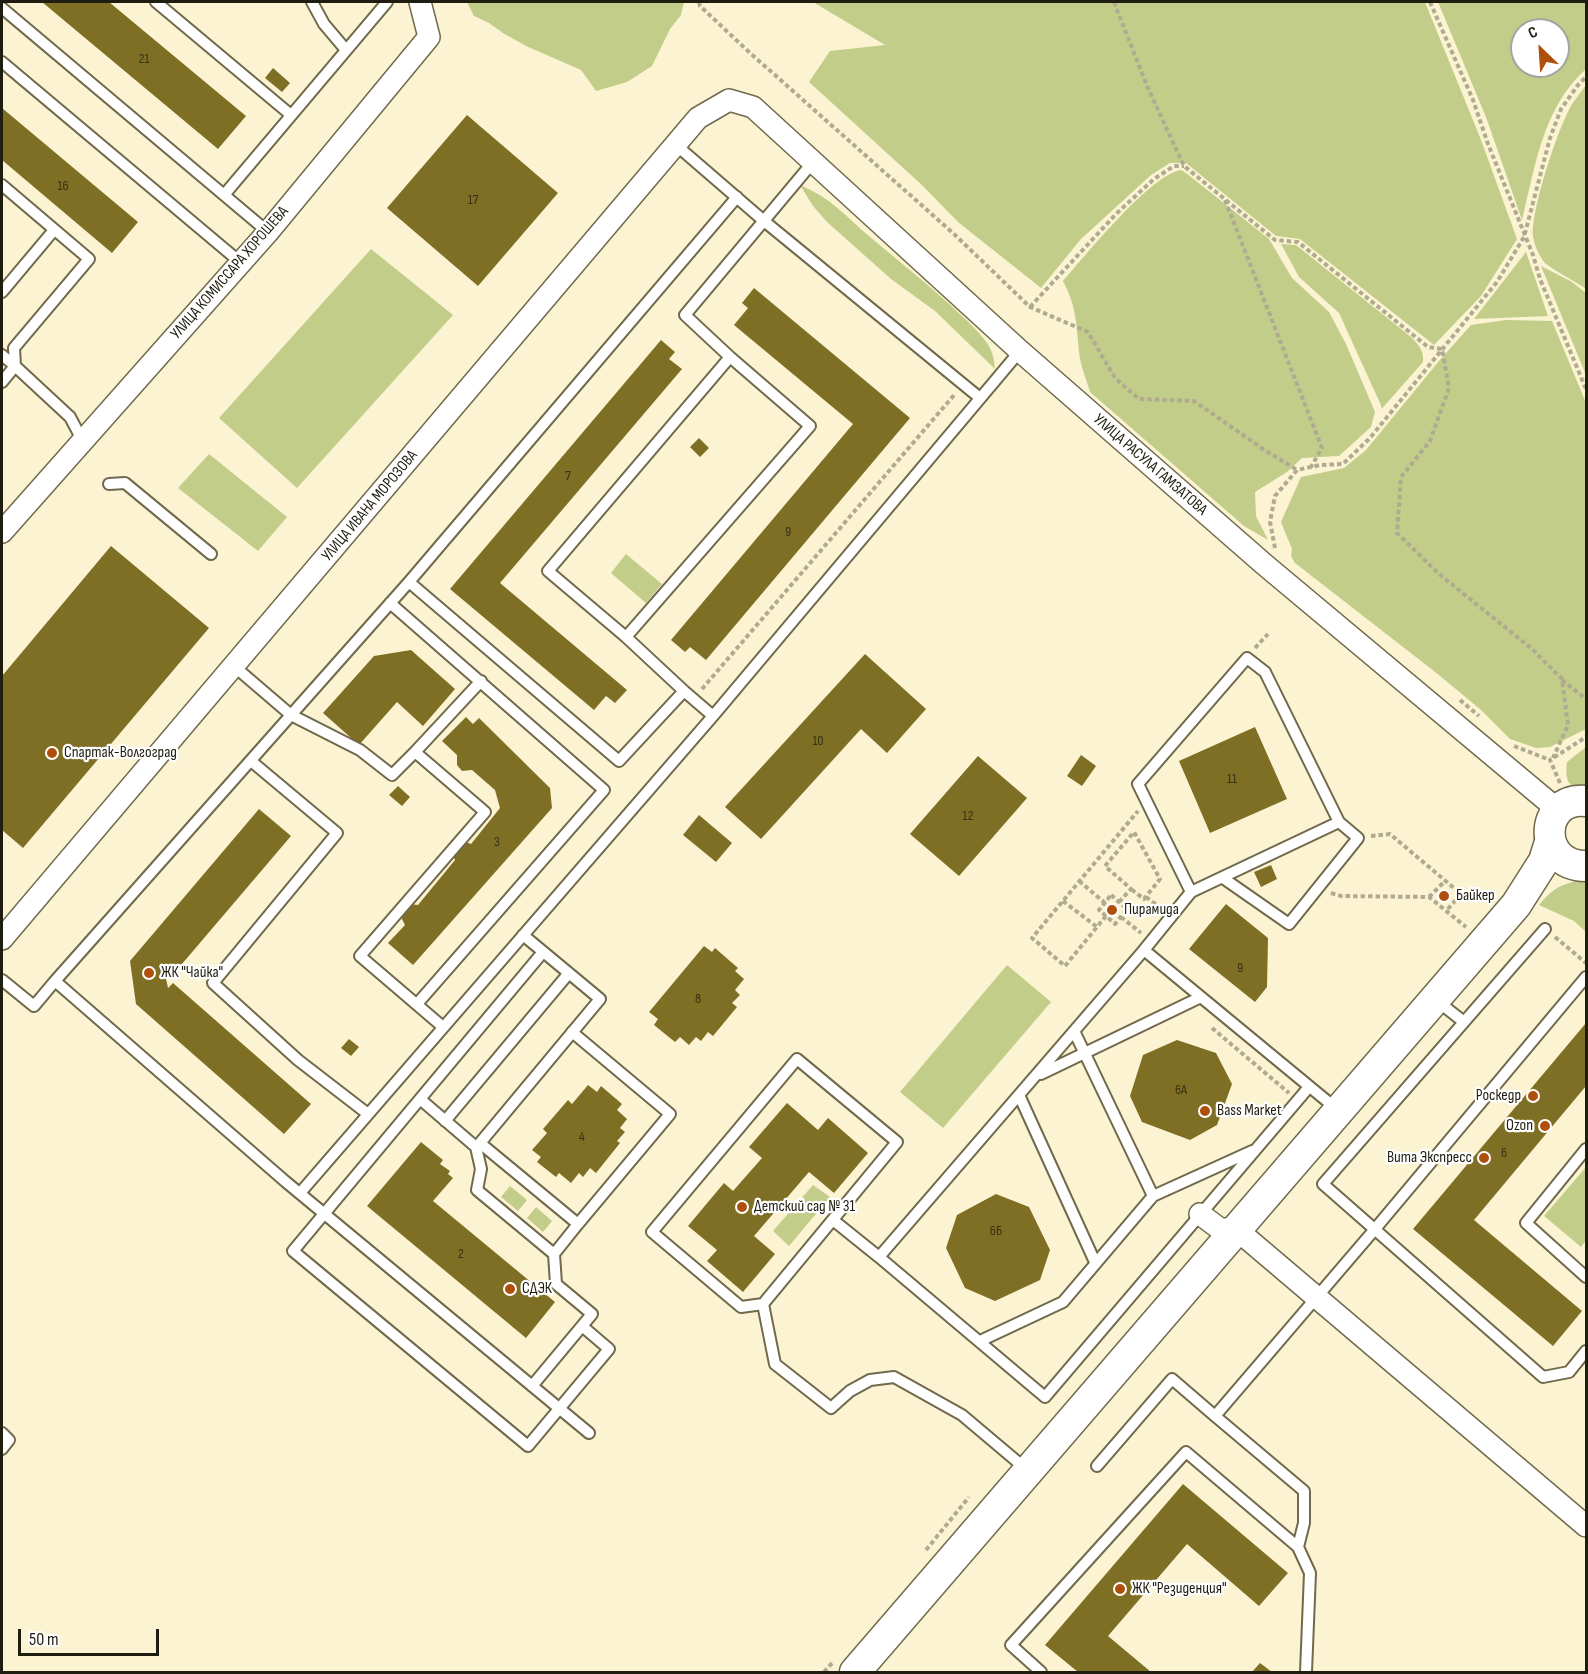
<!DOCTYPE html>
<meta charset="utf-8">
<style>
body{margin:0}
#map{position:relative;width:1588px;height:1674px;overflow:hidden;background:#fbf3d2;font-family:"Sofia Sans Condensed",sans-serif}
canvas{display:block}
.frame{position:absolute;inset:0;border:3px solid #1f1c10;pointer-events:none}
.north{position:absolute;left:1510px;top:18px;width:60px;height:60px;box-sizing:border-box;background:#fff;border:2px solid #a5a49f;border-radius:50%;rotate:335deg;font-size:16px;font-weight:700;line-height:24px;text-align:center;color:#1f1c10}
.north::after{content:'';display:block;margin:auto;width:21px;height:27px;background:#b04f0b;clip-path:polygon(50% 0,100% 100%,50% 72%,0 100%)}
.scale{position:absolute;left:18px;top:1629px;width:141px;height:27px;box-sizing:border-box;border:3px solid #1f1c10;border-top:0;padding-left:8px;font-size:18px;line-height:21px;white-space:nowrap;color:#1f1c10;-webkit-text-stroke:4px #fff;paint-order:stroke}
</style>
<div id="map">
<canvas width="1588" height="1674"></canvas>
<div class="frame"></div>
<div class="north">С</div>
<div class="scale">50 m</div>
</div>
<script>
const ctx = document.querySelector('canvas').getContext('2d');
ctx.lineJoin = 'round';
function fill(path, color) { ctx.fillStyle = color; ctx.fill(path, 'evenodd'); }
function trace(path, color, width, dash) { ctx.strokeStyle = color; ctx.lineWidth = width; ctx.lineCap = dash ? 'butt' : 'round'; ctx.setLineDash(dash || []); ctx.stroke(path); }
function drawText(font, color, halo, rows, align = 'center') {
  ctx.font = font + ' "Sofia Sans Condensed",sans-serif'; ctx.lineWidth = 4.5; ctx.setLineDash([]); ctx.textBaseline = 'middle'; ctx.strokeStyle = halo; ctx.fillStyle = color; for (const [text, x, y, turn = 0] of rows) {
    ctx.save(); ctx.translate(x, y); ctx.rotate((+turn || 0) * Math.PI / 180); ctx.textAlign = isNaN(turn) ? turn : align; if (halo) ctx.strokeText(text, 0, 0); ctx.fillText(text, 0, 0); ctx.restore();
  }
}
fill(new Path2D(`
 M467 2H684L681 15 670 29 652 66 627 82 596 91 581 70 526 46 503 33 489 23 474 16Z
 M813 2H1425L1481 140 1517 239 1481 296 1434 345 1300 239 1276 236 1186 163H1170L1151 175 1081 239 1041 288 958 222 923 186 809 82 830 51 885 45Z
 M1438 2H1586V69C1543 107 1535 167 1522 220L1486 117ZM1522 30H1558V66H1522Z
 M1586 85V289C1577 282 1549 268 1544 262 1539 255 1534 245 1533 236 1531 211 1556 135 1568 112 1572 102 1580 94 1586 85Z
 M1181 170 1186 173 1269 239 1292 278 1329 312 1346 344 1375 412 1371 427 1339 456 1302 458 1287 472 1255 492 1256 516 1268 540 1244 526 1090 392C1087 381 1082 370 1080 359 1076 329 1078 309 1063 281 1086 255 1150 175 1181 170Z
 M800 185C833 199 845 216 870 237 896 259 923 280 948 303 962 316 976 328 987 343 993 352 994 359 995 369L935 311 891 279 827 222 813 206Z
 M1281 244 1296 245 1411 337C1419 345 1424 351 1423 362L1379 412 1382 409 1380 403 1339 313 1299 277Z
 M371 249 453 315 297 488 219 418Z
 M1526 252 1548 316 1474 319Z
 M1541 266 1572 282 1586 293V375Z
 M1506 320 1552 321 1586 403V729L1550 747 1536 748 1510 739 1481 710 1439 675 1295 563 1291 556 1292 549 1281 522 1301 477 1344 468 1366 450 1439 361 1471 325Z
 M209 454 287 517 258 551 178 488Z
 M626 554 662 584 646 603 611 573Z
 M1586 747V789C1567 788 1565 780 1567 762Z
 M1586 879V932L1574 921 1539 905C1555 886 1562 884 1586 879Z
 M1007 965 1051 1002 943 1128 900 1092Z
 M1586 1167V1240L1581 1247 1544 1216Z
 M813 1185 830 1197 789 1246 773 1231Z
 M510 1186 527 1200 518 1211 501 1197Z
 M536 1207 552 1221 543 1232 527 1218Z`), '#c2cd8a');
fill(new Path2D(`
 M42 2H109L246 116 218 149Z
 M273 68 290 83 282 92 265 78Z
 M2 108 138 222 112 253 2 160Z
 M467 115 558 193 478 286 387 208Z
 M754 288 910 418 706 660 690 647 685 652 671 640 853 424 734 325 748 308 742 303Z
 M661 340 675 352 669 359 682 369 500 583 627 690 615 703 606 696 594 710 450 589Z
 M699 438 709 448 700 457 690 447Z
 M111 546 209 628 23 848 2 830V676Z
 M411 650 455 689 423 726 397 702 359 745 323 713 374 656Z
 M865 654 926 709 887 753 861 729 761 839 725 807Z
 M466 717 473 724 479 718 550 788 552 808 413 965 388 943 405 925 400 915 410 904 418 905 455 860 452 853 463 841 471 844 500 808 495 790 472 770 462 771 457 765V755L442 741Z
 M1255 727 1287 799 1210 833 1179 761Z
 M1081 755 1096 766 1082 786 1067 776Z
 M978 756 1027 798 959 876 910 834Z
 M398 786 410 797 402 806 389 795Z
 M259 809 291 836 176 971 171 967 165 974 168 988 173 983 311 1104 284 1134 136 1004 130 961Z
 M699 815 732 843 716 862 683 835Z
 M1271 865 1277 879 1261 887 1254 872Z
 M1226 904 1268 938 1267 987 1255 1002 1189 949Z
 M704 946 712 952 715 948 738 968 735 971 744 979 735 990 740 995 732 1003 737 1007 713 1036 708 1032 701 1041 696 1037 689 1045 680 1037 675 1042 654 1025 658 1019 649 1012Z
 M1586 1023V1086L1474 1220 1582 1311 1553 1346 1413 1229Z
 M349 1039 359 1047 351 1056 341 1048Z
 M1177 1040 1216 1053 1232 1084 1217 1125 1190 1140 1142 1122 1130 1096 1143 1055Z
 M588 1085 597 1092 601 1086 622 1104 617 1110 627 1119 620 1128 625 1132 617 1141 620 1143 596 1173 590 1168 583 1177 579 1173 571 1183 559 1173 556 1177 537 1162 541 1157 532 1150 547 1133 543 1129 568 1100 572 1104Z
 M787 1103 818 1130 828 1118 868 1153 834 1193 809 1172 754 1236 775 1254 743 1292 707 1261 717 1250 688 1226 724 1183 733 1191 762 1158 749 1147Z
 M421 1142 443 1160 440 1164 450 1171 448 1174 453 1178 433 1201 555 1302 526 1338 367 1206Z
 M996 1194 1029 1207 1050 1250 1040 1280 995 1301 965 1288 946 1248 957 1215Z
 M1183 1484 1288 1573 1259 1606 1187 1544 1108 1636 1151 1672H1078L1045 1645Z
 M1260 1663 1272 1672H1252Z`), '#7f6f25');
const lane = new Path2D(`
 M156 2 291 115
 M312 2 324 24 346 50
 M2 8 268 232
 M2 62 240 262
 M676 145 764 221 980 398
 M2 185 89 259 14 348 15 366
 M224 195 387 2
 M2 292 54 230
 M2 355 15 366
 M2 382 15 366 70 417 79 434 86 438
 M109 484 125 483 211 554
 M409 582 619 761 684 691 626 637 548 571 730 357 685 315 813 162
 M390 603 604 790 417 1004
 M626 637 810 426 730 357
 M235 667 291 715 360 750 392 775 415 752 485 812 360 956 443 1027
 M684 691 713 716
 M415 752 481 681
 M251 761 337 833 213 983 298 1060 368 1114
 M1223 878 1289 924 1358 838 1339 822
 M1545 929 1323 1184 1543 1377 1569 1372 1586 1351
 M523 935 600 999 480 1143 578 1224 670 1114 572 1032
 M1144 950 1191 892 1138 784 1247 658 1265 672 1339 822 1191 892
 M2 980 34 1006 55 981 286 1182 589 1433
 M55 981 409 582 737 197
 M1436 1000 1464 1022
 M1074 1031 1153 1196
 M1041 1074 1201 997
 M1309 1087 1045 1397 879 1257 1144 950 1327 1101 1338 1111
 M1019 1095 1095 1262
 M420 1099 543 952
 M445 1121 569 973
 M1586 1149 1526 1223 1586 1277
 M300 1193 713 716 1020 351
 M833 1220 879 1257
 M554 1254 477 1190 481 1169 476 1147 420 1099 293 1251 528 1446 609 1349 582 1326
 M763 1304 741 1307 652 1232 797 1059 897 1142 763 1304 775 1364 831 1408 850 1391 870 1380 894 1377 962 1415 1026 1469
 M980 1341 1063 1302 1153 1196 1252 1151
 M532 1386 592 1314 556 1284 554 1254 578 1224
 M1215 1416 1304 1491V1523L1298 1547
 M2 1433 9 1440 2 1449
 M1097 1466 1172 1379 1215 1416 1375 1229 1586 977
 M1041 1672 1011 1645 1186 1452 1298 1547 1310 1573 1306 1672`);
const street = new Path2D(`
 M2 532 268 232 429 37 420 2
 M2 939 698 118 729 100 753 107 1020 351 1265 565 1558 810
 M1200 1214 1220 1229H1236L1586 1526`);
const secondary = new Path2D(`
 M1586 801C1539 796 1536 866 1586 866
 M855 1672 1516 905 1544 861 1550 842`);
trace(lane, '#70694b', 14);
trace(street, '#70694b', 24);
trace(secondary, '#70694b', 33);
trace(new Path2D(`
 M699 2 700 6 749 52 954 234 1030 307 1088 332 1115 378 1139 399 1194 401 1263 449 1297 470
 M1114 2 1147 86 1184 166 1275 240 1298 242 1428 347 1442 349 1449 388 1430 441 1401 477 1397 533 1439 574 1532 649 1562 679 1568 725 1553 758
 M1430 2 1473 100 1488 144 1533 255 1540 279 1586 389
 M1225 200 1322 448 1311 467
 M1030 307 1116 214 1154 179 1174 166H1184
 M1275 548 1270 522 1275 496 1297 470 1320 465 1343 464 1370 438 1497 282 1524 237 1550 138 1561 109 1578 85 1586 77
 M1255 648 1268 634
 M1562 680 1586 699
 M702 689 955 394
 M1460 700 1479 716
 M1514 746 1550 760
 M1560 783 1550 760 1586 737
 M1371 836 1390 834 1461 894 1446 911
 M1079 881 1105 903
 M1331 893 1341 896 1429 897 1466 927
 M1111 895 1127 909 1115 924 1099 910Z
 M1146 897 1162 909
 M1429 897 1445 881
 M1063 901 1097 927
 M1119 902 1131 889 1105 866 1134 832 1160 879 1144 899 1131 889
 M1106 916 1065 966 1032 938 1138 811
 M1121 917 1141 933
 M1555 937 1586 963
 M1212 1028 1289 1093
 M926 1550 969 1497
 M824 1672 833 1662`), '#b0aa90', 4, [4.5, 3]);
trace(lane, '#fff', 10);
trace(street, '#fff', 21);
trace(secondary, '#fff', 30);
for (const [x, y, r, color] of [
 [52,753,6,"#b04f0b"],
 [1444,896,6,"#b04f0b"],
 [1112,910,6,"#b04f0b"],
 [149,973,6,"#b04f0b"],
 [1533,1096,6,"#b04f0b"],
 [1205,1111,6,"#b04f0b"],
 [1545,1126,6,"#b04f0b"],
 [1484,1158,6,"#b04f0b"],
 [742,1207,6,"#b04f0b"],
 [510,1289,6,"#b04f0b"],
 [1120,1589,6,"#b04f0b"]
]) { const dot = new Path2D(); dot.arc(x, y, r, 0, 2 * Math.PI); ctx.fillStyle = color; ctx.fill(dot); trace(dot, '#fff', 2); }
drawText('14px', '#373115', null, [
 ["21",144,59],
 ["16",63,186],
 ["17",473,200],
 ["7",568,476],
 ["9",788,532],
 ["10",818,741],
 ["11",1232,779],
 ["12",968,816],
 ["3",497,842],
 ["9",1240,968],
 ["8",698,999],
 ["6А",1181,1090],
 ["4",582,1137],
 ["6",1504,1153],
 ["6Б",996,1231],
 ["2",461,1254]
]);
drawText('16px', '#1f1c10', '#fff', [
 ["УЛИЦА КОМИССАРА ХОРОШЕВА",230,273,-49],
 ["УЛИЦА РАСУЛА ГАМЗАТОВА",1150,465,41],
 ["УЛИЦА ИВАНА МОРОЗОВА",370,506,-50]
]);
drawText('16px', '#1f1c10', '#fff', [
 ["Спартак-Волгоград",64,753],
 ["Байкер",1456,896],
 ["Пирамида",1124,910],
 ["ЖК \"Чайка\"",161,973],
 ["Роскедр",1521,1096,"right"],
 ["Bass Market",1217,1111],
 ["Ozon",1533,1126,"right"],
 ["Вита Экспресс",1472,1158,"right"],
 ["Детский сад № 31",754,1207],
 ["СДЭК",522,1289],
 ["ЖК \"Резиденция\"",1132,1589]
], 'left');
</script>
